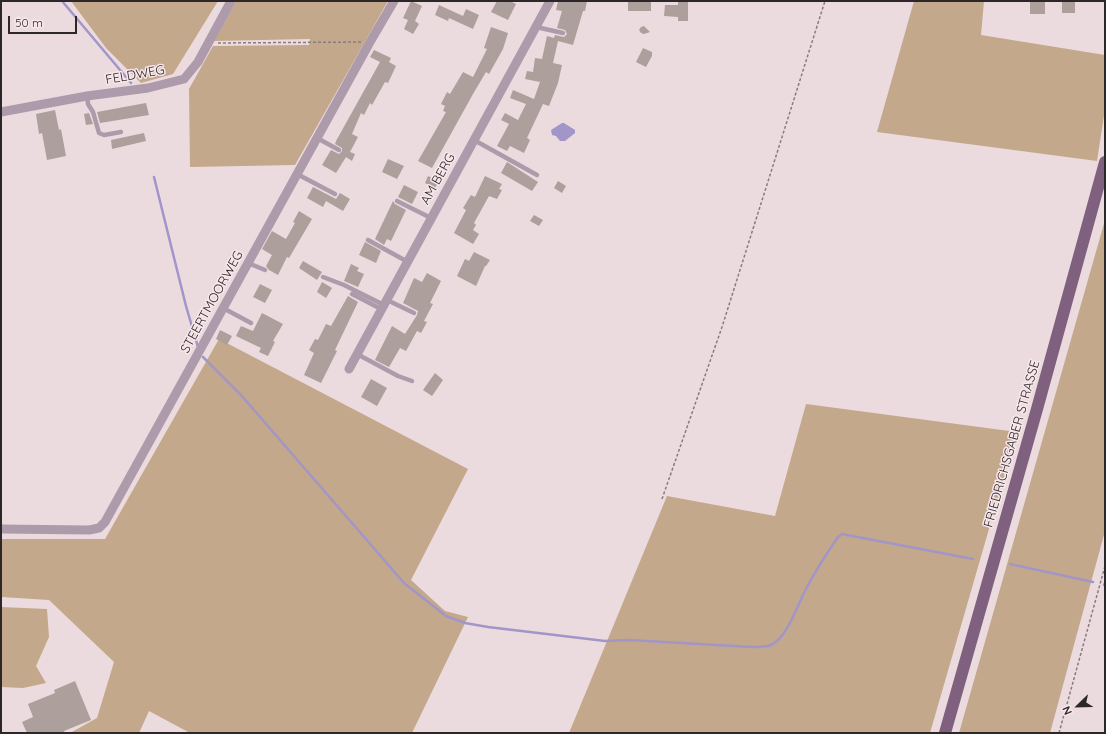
<!DOCTYPE html>
<style>
body{margin:0}
#map{position:relative;width:1106px;height:734px;overflow:hidden;background:#ebdbdf;font-family:Quicksand,sans-serif}
canvas{display:block}
.frame{position:absolute;inset:0;border:2px solid #2d2729;pointer-events:none}
.north{position:absolute;left:1058px;top:686px;width:40px;height:40px;-webkit-text-stroke:3px #f8e8ec;paint-order:stroke;rotate:247deg;font-size:11px;font-weight:700;line-height:16px;text-align:center;color:#2d2729}
.north::after{content:'';display:block;margin:auto;width:14px;height:18px;background:#2d2729;clip-path:polygon(50% 0,100% 100%,50% 72%,0 100%)}
.scale{position:absolute;left:8px;top:16px;width:69px;height:18px;box-sizing:border-box;border:2px solid #2d2729;border-top:0;padding-left:5px;font-size:12px;line-height:14px;white-space:nowrap;color:#2d2729;-webkit-text-stroke:3px #f8e8ec;paint-order:stroke}
</style>
<div id="map">
<canvas width="1106" height="734"></canvas>
<div class="frame"></div>
<div class="north">N</div>
<div class="scale">50 m</div>
</div>
<script>
const ctx = document.querySelector('canvas').getContext('2d');
ctx.lineJoin = 'round';
function fill(path, color) { ctx.fillStyle = color; ctx.fill(path, 'evenodd'); }
function trace(path, color, width, dash) { ctx.strokeStyle = color; ctx.lineWidth = width; ctx.lineCap = dash ? 'butt' : 'round'; ctx.setLineDash(dash || []); ctx.stroke(path); }
function drawText(font, color, halo, rows, align = 'center') {
  ctx.font = font + ' Quicksand,sans-serif'; ctx.lineWidth = 3; ctx.setLineDash([]); ctx.textBaseline = 'middle'; ctx.strokeStyle = halo; ctx.fillStyle = color; for (const [text, x, y, turn = 0] of rows) {
    ctx.save(); ctx.translate(x, y); ctx.rotate((+turn || 0) * Math.PI / 180); ctx.textAlign = isNaN(turn) ? turn : align; if (halo) ctx.strokeText(text, 0, 0); ctx.fillText(text, 0, 0); ctx.restore();
  }
}
fill(new Path2D(`
 M71 1H218L173 74 141 83 106 48Z
 M236 1H388L295 165 190 167 189 89 213 46 309 45 310 39 214 41Z
 M914 1H984L981 35 1105 55V109L1097 161 877 132Z
 M1105 220V531L1050 733H959Z
 M219 339 468 469 411 580 445 611 468 617 412 733H190L149 711 139 733H70L97 718 114 662 49 600 1 597V539H105Z
 M806 404 1017 432 930 733H569L667 496 775 516Z
 M1 607 47 609 49 637 36 666 46 683 23 688 1 687Z`), '#c4a88b');
fill(new Path2D(`
 M562 123H564L575 130V133L565 141H560L556 136 552 135 551 130Z`), '#a196c7');
trace(new Path2D(`
 M62 1 131 83
 M154 177 186 306 198 347
 M203 357 241 395 404 583 446 616 465 623 488 627 605 641 629 640 752 647C758 647 766 647 771 645 788 637 798 603 807 587 816 570 827 553 838 537L842 534 973 559
 M1010 564 1093 582
 M1104 585 1105 583`), '#a196c7', 2.5);
fill(new Path2D(`
 M411 1 422 6 415 21 419 24 413 34 404 29 408 20 403 18Z
 M497 1H510L516 4 508 20 491 12Z
 M558 1H587L585 11H583L573 45 558 41 553 63 562 65 558 83 549 106 543 104 527 138 530 140 524 153 510 146 507 151 497 146 509 124 501 120 505 113 518 120 526 104 510 98 513 90 534 99 540 82 525 79 527 71 533 72 535 58 542 59 547 36 554 38 555 35 564 37 567 34 565 30 557 28 562 11 556 10Z
 M628 1H651V11H628Z
 M678 1H688V21H678V17L664 16 665 5H678Z
 M1030 1H1045V14H1030Z
 M1062 1H1075V13H1062Z
 M439 5 463 16 466 9 479 15 473 29 449 18 448 21 435 15Z
 M644 26 650 32 644 34 641 33 639 30 641 27Z
 M491 27 508 33 503 49 489 74 486 72 473 94 432 168 418 161 446 112 443 111 445 106 441 104 447 92 450 94 463 72 473 77 487 49 484 48Z
 M643 48 652 52V56L646 67 636 62Z
 M374 50 391 58 389 62 396 66 388 83 385 82 372 105 370 103 364 115 361 113 352 134 358 137 350 152 355 154 352 161 346 157 336 173 322 165 331 150 339 154 342 151V148L335 144 336 141 380 62 370 57Z
 M146 103 149 115 100 123 97 112Z
 M55 110 59 130 61 129 66 156 47 160 42 133 39 134 36 114Z
 M89 113 93 124 86 125 84 114Z
 M144 133 146 141 112 149 111 140Z
 M388 159 404 166 397 179 382 172Z
 M507 162 538 182 532 191 501 173Z
 M428 176 439 181 435 188 425 183Z
 M485 176 502 184 499 189 502 190 497 199 489 196 474 223 476 225 473 230 479 234 473 244 454 233 466 210 463 208 471 195 475 197Z
 M558 181 566 186 562 193 554 188Z
 M404 185 418 192 412 204 398 197Z
 M313 187 336 199 340 193 350 199 343 211 326 201 323 207 307 198Z
 M393 201 395 204 406 210 391 241 387 239 384 245 375 239Z
 M299 211 312 219 289 258 287 257 278 275 269 270 266 266 272 255 262 249 272 231 286 239 295 223 293 222Z
 M534 215 543 220 539 226 530 221Z
 M365 242 381 251 376 263 359 255Z
 M474 252 490 260 486 266H485L476 286 457 276 465 259 469 261Z
 M303 261 322 272 317 280 299 268Z
 M351 264 359 268 357 271 364 274 358 287 344 281Z
 M427 273 441 281 430 303 433 304 424 321 427 322 421 333 417 331 406 351 400 348 389 367 375 360 392 326 405 334 417 315 418 311 403 303 414 278 422 282Z
 M322 282 332 288 326 298 317 292Z
 M260 284 272 290 265 303 253 297Z
 M348 296 358 302 335 350 337 351 321 383 304 375 314 353 309 350 315 339 318 340 326 324 331 326Z
 M262 313 283 324 273 341 275 342 268 356 259 352 261 348 236 336 241 326 253 331Z
 M220 330 232 336 227 345 216 339Z
 M435 373 443 380 432 396 423 390Z
 M371 379 387 388 377 406 361 397Z
 M75 681 91 720 64 731 65 733H27L22 722 33 717 28 704 55 693 54 690Z`), '#ad9f9b');
trace(new Path2D(`
 M218 43 361 42
 M662 499 722 327 825 1
 M1059 733 1105 566`), '#877c7f', 1.5, [3, 2]);
trace(new Path2D(`
 M536 27 563 33
 M87 96 88 104 93 112 99 133 104 135 121 132
 M317 138 339 150
 M474 140 537 175
 M297 174 335 194
 M397 201 431 218
 M368 240 408 262
 M248 263 265 270
 M323 277 344 285 384 305
 M352 294 381 309
 M387 300 414 313
 M223 308 251 323
 M357 354 398 376 412 381`), '#ad9aab', 4.5);
trace(new Path2D(`
 M1 112 87 96 148 88 184 79 198 62 231 1
 M349 369 550 1
 M1 529 89 530 99 528 105 522 370 42 394 1`), '#ad9aab', 9);
trace(new Path2D(`
 M945 733 1037 409 1105 162`), '#80607f', 12);
drawText('13px', '#2d2729', '#f8e8ec', [
 ["FELDWEG",135,75,-10],
 ["AM BERG",438,179,-61],
 ["STEERTMOORWEG",212,302,-61],
 ["FRIEDRICHSGABER STRASSE",1012,444,-74]
]);
</script>
